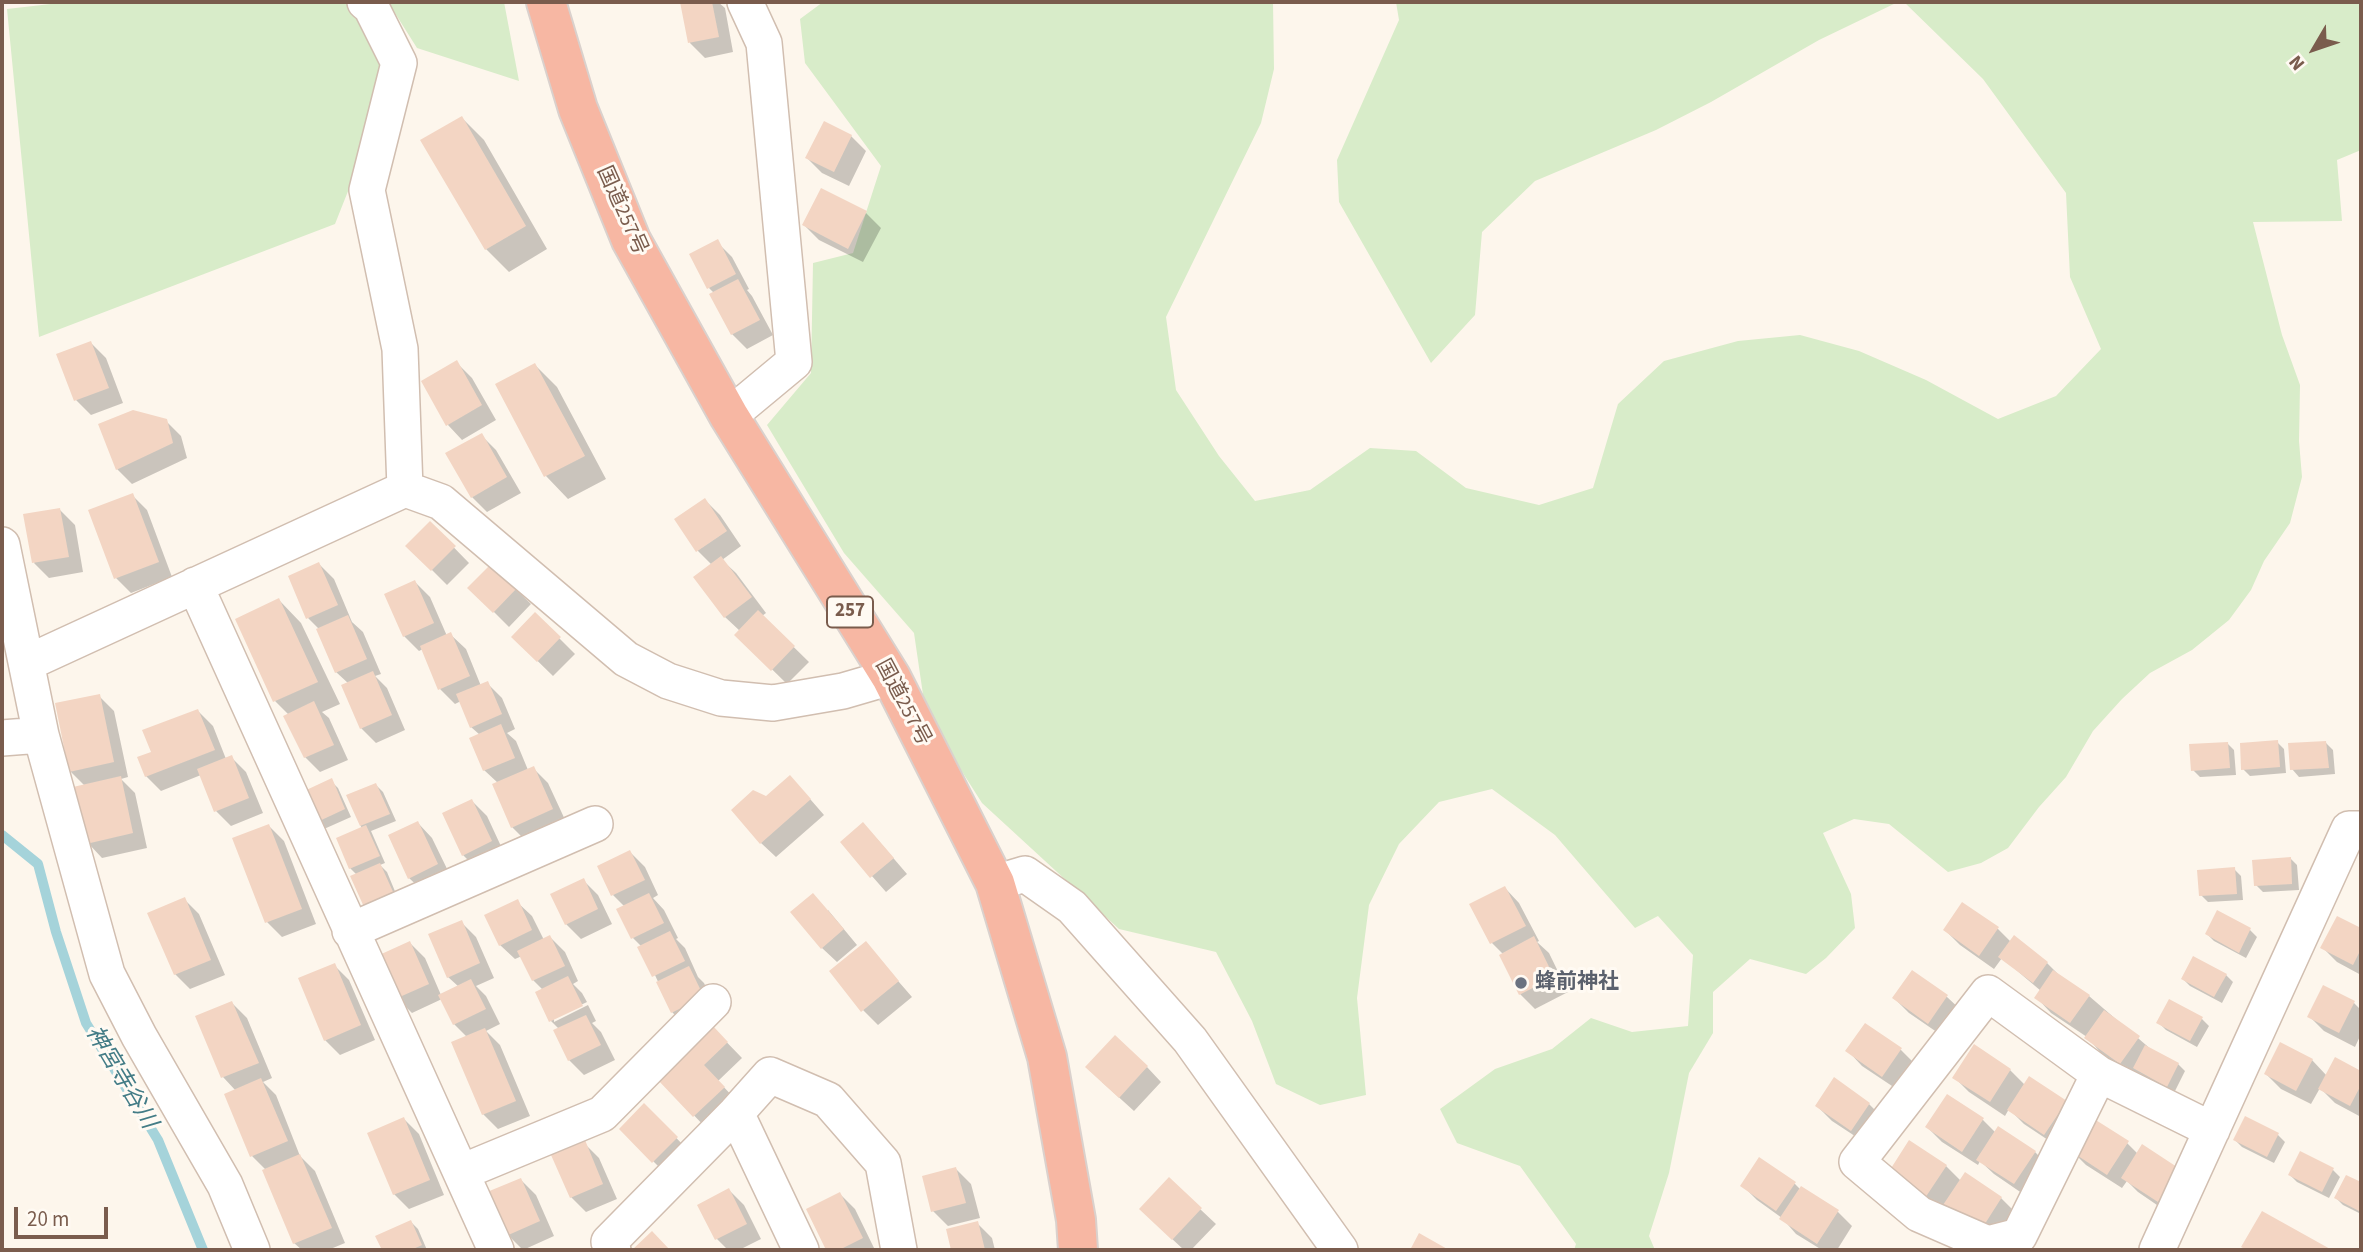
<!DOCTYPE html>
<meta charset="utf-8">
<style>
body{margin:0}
#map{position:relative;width:2363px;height:1252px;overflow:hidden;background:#fdf6ec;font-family:"Source Sans 3",sans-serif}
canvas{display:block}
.frame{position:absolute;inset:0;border:4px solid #7a5c4d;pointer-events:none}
.north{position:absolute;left:2279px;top:14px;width:70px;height:70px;-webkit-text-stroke:5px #fffaf3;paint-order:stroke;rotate:231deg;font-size:19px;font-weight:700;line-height:28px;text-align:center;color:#7a5c4d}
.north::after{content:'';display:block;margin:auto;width:24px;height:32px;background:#7a5c4d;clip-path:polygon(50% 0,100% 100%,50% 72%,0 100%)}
.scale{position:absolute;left:14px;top:1207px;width:94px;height:32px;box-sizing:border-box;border:4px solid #7a5c4d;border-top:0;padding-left:9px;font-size:21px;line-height:24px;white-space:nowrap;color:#7a5c4d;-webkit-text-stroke:5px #fffaf3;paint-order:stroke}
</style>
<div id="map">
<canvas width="2363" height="1252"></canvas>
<div class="frame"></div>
<div class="north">N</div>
<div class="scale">20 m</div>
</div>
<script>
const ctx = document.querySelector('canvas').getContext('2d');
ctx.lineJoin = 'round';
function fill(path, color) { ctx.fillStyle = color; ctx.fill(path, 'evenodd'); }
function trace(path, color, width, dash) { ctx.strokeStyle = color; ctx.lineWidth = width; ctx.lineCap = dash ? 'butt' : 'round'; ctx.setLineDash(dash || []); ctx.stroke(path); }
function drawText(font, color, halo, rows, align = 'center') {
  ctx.font = font + ' "Source Sans 3","Noto Sans JP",sans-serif'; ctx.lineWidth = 6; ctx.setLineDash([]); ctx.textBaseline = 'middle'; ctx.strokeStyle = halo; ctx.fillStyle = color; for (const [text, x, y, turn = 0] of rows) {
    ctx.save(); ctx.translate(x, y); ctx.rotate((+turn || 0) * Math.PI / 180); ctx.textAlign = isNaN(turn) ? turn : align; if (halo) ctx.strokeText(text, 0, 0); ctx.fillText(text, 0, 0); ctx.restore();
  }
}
fill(new Path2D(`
 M68 2H349L383 67 377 118 335 224 39 337 7 9Z
 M388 2H504L519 81 417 48Z
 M823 2H1273L1274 69 1261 123 1166 317 1176 390 1219 456 1255 501 1310 490 1370 448 1416 451 1466 488 1539 505 1593 488 1618 404 1664 361 1738 341 1800 335 1859 351 1926 380 1998 419 2056 396 2101 349 2070 277 2066 193 1983 79 1904 2H2361V150L2337 160 2342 221 2253 222 2282 335 2300 385 2299 441 2302 477 2290 523 2264 561 2251 590 2229 620 2192 650 2150 673 2122 699 2093 731 2066 777 2039 807 2008 848 1981 863 1948 872 1889 824 1854 819 1823 833 1851 894 1855 928 1826 958 1806 974 1750 959 1713 992V1033L1689 1073 1669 1173 1649 1236 1655 1250H1574L1576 1244 1520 1166 1457 1143 1440 1109 1495 1069 1552 1049 1591 1018 1632 1032 1688 1026 1693 955 1658 916 1635 928 1555 835 1492 789 1439 802 1399 844 1369 905 1357 998 1366 1095 1320 1105 1276 1084 1252 1021 1216 952 1119 929 982 803 926 715 914 633 844 553 767 425 811 373 813 263 853 253 881 166 805 63 800 19Z
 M1396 2H1898L1819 40 1711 102 1656 130 1535 181 1482 232 1475 315 1431 363 1339 202 1337 160 1399 20Z`), '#d8ecc9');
fill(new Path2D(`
 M681 2H718L725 8 733 52 705 58 690 43Z
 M462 118 484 140 547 249 509 272 486 249 423 140Z
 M825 123 851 136 866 151 849 186 822 173 807 158Z
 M866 213 881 228 863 262 819 240 804 225Z
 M717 242 732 257 749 289 747 290 752 296 773 335 747 349 732 334 714 293 709 288Z
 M91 343 106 358 123 403 91 415 76 400Z
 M457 363 472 378 496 420 462 440 448 425Z
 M535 365 557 387 606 479 568 499 546 476 497 385Z
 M166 421 181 436 187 458 132 484 117 469Z
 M481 435 496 450 521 493 487 512 472 497Z
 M132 495 147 510 172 577 131 593 116 578Z
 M705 500 720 515 741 546 722 560 736 573 766 613 762 616 809 662 787 684 737 635 740 631 725 617 695 578 712 565 698 551 676 520Z
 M60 510 75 525 83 572 49 578 34 563Z
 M430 523 469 563 447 585 408 546Z
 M319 564 334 579 352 622 363 632 381 674 375 676 387 688 405 730 376 743 361 728 349 684 336 672 320 630 308 618Z
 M492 566 531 604 509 627 470 588Z
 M415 582 430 597 447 636 451 635 466 649 481 686 487 683 502 698 515 729 507 733 516 741 528 770 533 768 548 783 567 824 527 842 512 827 498 783 484 770 480 735 471 727 461 701 455 704 440 689 423 649 419 651 404 636Z
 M279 600 301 623 340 704 322 712 329 718 348 760 320 772 305 757 289 715 275 701 237 620Z
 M535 614 575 654 553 676 513 637Z
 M99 696 114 711 128 777 121 779 135 793 147 848 102 858 88 843 85 786 70 771Z
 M198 711 213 726 226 759 231 757 246 772 263 813 231 826 216 811 201 775 161 791 146 776 153 753Z
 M2277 742 2284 749 2286 773 2250 776 2243 769Z
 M2227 743 2234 750 2236 775 2200 777 2193 770Z
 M2326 743 2333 750 2335 774 2299 777 2292 769Z
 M331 781 338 788 351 817 324 829 304 793Z
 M376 785 383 792 396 821 371 831 385 863 380 865 387 872 399 901 357 875 350 868 362 829 348 796Z
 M804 792 824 815 776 857 761 843 766 798Z
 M472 801 487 816 506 857 478 870 463 855Z
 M418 823 432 838 452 879 424 892 409 878Z
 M269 826 284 841 316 924 282 937 267 922Z
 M877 839 907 874 886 892 842 842Z
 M630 852 645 867 658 895 653 898 664 910 678 938 676 939 685 948 698 977 704 983 718 1012 687 1027 672 1012 642 947 633 938 625 907 613 895Z
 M2290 858 2297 865 2299 890 2263 892 2256 885Z
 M2234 869 2241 876 2243 900 2208 902 2201 895Z
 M583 880 598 895 612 924 581 939 566 924Z
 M1505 888 1519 903 1539 941 1537 942 1549 953 1568 992 1535 1009 1520 994 1503 954 1492 943 1472 905Z
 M184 899 199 914 225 975 190 989 175 974Z
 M517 902 532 916 544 940 550 937 565 952 578 981 573 984 582 993 587 1002 554 1018V1022L588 1005 596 1021 592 1023 601 1032 615 1060 584 1075 569 1060 559 1029 551 1021 537 992 543 990 533 980 522 956 515 959 500 945Z
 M828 910 857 945 837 962 822 948Z
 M2338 918 2361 930V975L2337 962 2323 948Z
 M461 922 476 937 494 978 476 986 486 996 500 1024 486 1031 500 1045 530 1116 498 1129 483 1114 467 1037 454 1024 442 999 412 1013 397 998 410 943 425 958 441 995 459 987 448 977Z
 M1998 929 2011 942 2014 938 2047 963 2061 977 2089 996 2153 1051 2178 1064 2185 1071 2174 1093 2139 1073 2136 1078 2101 1053 2087 1037 2051 1013 2037 998 2041 991 2002 958 1994 969 1960 945 1945 930Z
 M2250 930 2257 937 2246 958 2214 941 2207 934Z
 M866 944 912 997 878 1025 863 1010Z
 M334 965 349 980 375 1040 340 1055 325 1040Z
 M2226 975 2233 982 2222 1003 2190 986 2183 979Z
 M2324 987 2354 1003 2361 1010V1034L2355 1047 2324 1031 2309 1016Z
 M1947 997 1962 1011 1944 1037 1909 1013 1894 998Z
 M232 1003 247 1018 272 1078 263 1082 276 1095 300 1156 315 1171 345 1243 328 1250H302L294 1243 266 1170 252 1156 236 1091 223 1077 198 1017Z
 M2202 1019 2209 1026 2197 1047 2166 1030 2159 1023Z
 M713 1028 742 1058 718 1081 739 1103 709 1131 659 1079Z
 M1901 1050 1915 1064 1898 1090 1862 1066 1848 1051Z
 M2335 1059 2361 1073V1117L2335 1103 2320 1088 2311 1104 2281 1089 2266 1074 2312 1060 2327 1076Z
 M1147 1067 1161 1082 1134 1111 1102 1082Z
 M2010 1070 2025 1085 2065 1102 2060 1148 2024 1124 2009 1109 2005 1116 1969 1092 1954 1077Z
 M1835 1080 1869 1104 1884 1119 1867 1144 1832 1121 1817 1106Z
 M1947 1096 1983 1120 1996 1133 2035 1152 2050 1167 2029 1198 1994 1174 1980 1161 1978 1165 1942 1142 1927 1127Z
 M644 1105 691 1153 668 1176 621 1129Z
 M404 1119 419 1134 444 1195 409 1209 394 1194Z
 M2278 1135 2285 1142 2274 1163 2242 1147 2235 1140Z
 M584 1143 599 1158 617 1199 586 1212 571 1197 553 1156Z
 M2127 1143 2138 1154 2179 1170 2173 1216 2138 1192 2127 1181 2122 1188 2086 1165 2071 1150Z
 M1946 1166 1961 1181 1965 1175 2001 1198 2016 1213 1996 1244 1905 1188Z
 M956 1169 971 1184 980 1218 948 1226 933 1211Z
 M2333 1170 2340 1177 2329 1198 2297 1182 2290 1175Z
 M2347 1177 2361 1184V1214L2343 1205 2336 1198Z
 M521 1180 536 1195 554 1236 523 1250 508 1235Z
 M1169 1180 1216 1224 1191 1250H1184L1156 1224Z
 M1795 1184 1801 1190 1838 1212 1852 1226 1837 1250H1822L1796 1234 1782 1218 1757 1200 1742 1185Z
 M729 1190 744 1205 761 1239 739 1250H728L717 1239 699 1205Z
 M840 1194 855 1209 875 1250H828L808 1209Z
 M411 1222 418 1229 427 1250H384L377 1237Z
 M977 1223 992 1238 995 1250H953L948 1230Z`), '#0003');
trace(new Path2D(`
 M2 835 38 864 56 932 86 1023 158 1140 203 1250`), '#a5d3da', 10);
fill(new Path2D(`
 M680 2H712L719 37 688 43Z
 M462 116 526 226 485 250 420 140Z
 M824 121 852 135 834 172 805 158Z
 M821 188 867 211 848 249 802 225Z
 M718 239 736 274 707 289 689 254Z
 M738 279 760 320 731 335 709 294Z
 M91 341 109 388 74 401 56 354Z
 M457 360 482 405 446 426 421 381Z
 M535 363 585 456 544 477 495 384Z
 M133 410 167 419 173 443 116 470 98 424Z
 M482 433 507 477 471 498 445 453Z
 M133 493 159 562 114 579 88 510Z
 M705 498 727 531 696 552 674 519Z
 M60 508 69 557 32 563 23 514Z
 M430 521 456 546 431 571 405 546Z
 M721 556 752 597 724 618 693 577Z
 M319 562 338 605 306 619 288 576Z
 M492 563 517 588 493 613 467 588Z
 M415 580 434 623 403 637 384 594Z
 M279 598 318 682 273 702 235 619Z
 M758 610 795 646 771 671 734 635Z
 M535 612 561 637 537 662 511 637Z
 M348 615 367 659 335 673 316 629Z
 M451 632 470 676 438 690 420 646Z
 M373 671 392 715 360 729 341 685Z
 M488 681 502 714 470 728 456 694Z
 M100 694 114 762 69 772 55 703Z
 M314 701 334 745 304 758 283 716Z
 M198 709 215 750 145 777 137 757 151 752 142 730Z
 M501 724 515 758 483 771 469 738Z
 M2278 740 2280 767 2241 770 2240 743Z
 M2326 741 2329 768 2290 770 2288 743Z
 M2228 742 2230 768 2191 771 2189 744Z
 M232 755 249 798 214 812 197 769Z
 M534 766 553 809 511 828 492 784Z
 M790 775 811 799 760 844 731 810 753 790 766 796Z
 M121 776 133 833 86 844 73 787Z
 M332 778 345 809 315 823 302 792Z
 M376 783 390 814 360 826 346 795Z
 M472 799 492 841 462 856 442 813Z
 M418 821 438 864 408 879 388 835Z
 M863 822 894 858 870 878 840 842Z
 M269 824 302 909 265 923 232 838Z
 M366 825 380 856 349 869 336 838Z
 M630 850 645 880 611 896 597 866Z
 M2291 857 2292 884 2254 886 2252 860Z
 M380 863 394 894 364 907 350 876Z
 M2235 867 2237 894 2199 896 2197 870Z
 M584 878 598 909 565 925 550 894Z
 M1505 886 1526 926 1490 944 1469 904Z
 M649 893 664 923 631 939 616 909Z
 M813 893 844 929 821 949 790 912Z
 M185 897 211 960 174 975 147 913Z
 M518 899 532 930 499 946 484 915Z
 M1962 902 1999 927 1979 956 1943 930Z
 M2217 910 2251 928 2239 953 2205 934Z
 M2337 916 2361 928V949L2353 965 2320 948Z
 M462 920 480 963 447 978 428 934Z
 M670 931 685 961 652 977 637 947Z
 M550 935 565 966 532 981 517 951Z
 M2014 935 2048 962 2033 983 1998 957Z
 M1534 936 1554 977 1519 995 1499 955Z
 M410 941 429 984 395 999 377 956Z
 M866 941 899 981 861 1012 829 971Z
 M2193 956 2227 974 2214 997 2181 979Z
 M335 963 361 1025 324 1041 298 978Z
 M689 966 704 997 671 1013 656 982Z
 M1912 970 1948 995 1928 1024 1892 998Z
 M2053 970 2090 995 2070 1023 2034 998Z
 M568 976 583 1006 549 1022 535 992Z
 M471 979 486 1009 453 1025 438 995Z
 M2323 985 2355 1001 2339 1033 2307 1017Z
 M2169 999 2203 1017 2190 1041 2156 1023Z
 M232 1001 259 1063 221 1078 195 1016Z
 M2104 1010 2140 1036 2120 1064 2084 1038Z
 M586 1015 601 1045 568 1061 553 1030Z
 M1865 1023 1902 1048 1882 1077 1845 1051Z
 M713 1026 728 1042 704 1065 725 1087 693 1117 657 1079Z
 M485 1028 516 1101 482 1115 451 1042Z
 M1115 1035 1148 1066 1119 1098 1085 1067Z
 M2280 1042 2313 1059 2296 1091 2264 1074Z
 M1974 1044 2011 1069 1990 1102 1952 1078Z
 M2145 1045 2179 1063 2167 1087 2133 1068Z
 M2335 1057 2361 1071V1085L2350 1106 2318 1089Z
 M2029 1076 2067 1101 2044 1135 2007 1110Z
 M1834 1077 1870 1103 1851 1131 1815 1106Z
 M261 1078 288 1141 250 1157 224 1094Z
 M1947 1094 1984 1118 1962 1152 1925 1127Z
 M644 1103 678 1137 652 1163 619 1129Z
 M2245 1116 2279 1133 2267 1157 2233 1140Z
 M404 1117 430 1180 393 1195 367 1133Z
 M2091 1117 2129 1141 2107 1175 2069 1150Z
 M1998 1126 2036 1151 2014 1184 1976 1160Z
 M585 1140 603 1184 570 1198 551 1155Z
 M1909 1140 1947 1165 1925 1198 1888 1173Z
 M2142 1144 2180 1169 2158 1202 2121 1178Z
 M2300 1151 2334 1168 2322 1192 2288 1175Z
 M300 1154 332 1228 293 1244 262 1170Z
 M1759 1157 1796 1182 1776 1211 1740 1186Z
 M956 1167 966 1203 931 1212 922 1176Z
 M1965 1172 2002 1197 1981 1230 1943 1205Z
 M2346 1175 2361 1182V1212L2334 1198Z
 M1169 1177 1202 1208 1172 1240 1139 1209Z
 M521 1178 540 1221 506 1236 487 1192Z
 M1801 1186 1839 1210 1817 1244 1779 1219Z
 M729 1188 747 1224 715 1240 697 1205Z
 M840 1192 863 1238 839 1250H826L806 1209Z
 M2262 1211 2332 1250H2247L2241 1247Z
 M411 1220 422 1245 411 1250H382L375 1236Z
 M978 1221 985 1250H951L946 1229Z
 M652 1231 670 1250H632Z
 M1419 1233 1449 1250H1410Z`), '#f3d5c3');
const minor = new Path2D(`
 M365 2 371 7 399 63 367 190 400 349 405 489
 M729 416 794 362 764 43 745 2
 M2 545 41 735 107 974 139 1036 225 1185 252 1250
 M195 585 496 1250
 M27 663 405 489 441 502 626 659 668 681 721 698 773 703 843 691 891 677
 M2 738 41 735
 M995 883 1025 874 1072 907 1190 1040 1340 1250
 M350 931 595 824
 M2099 1074 2019 1236 1988 1244 1919 1214 1857 1162 1988 993 2099 1074 2212 1130
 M736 1113 801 1250
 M462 1172 602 1114 713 1002
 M613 1250 609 1242 736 1113 770 1075 828 1100 883 1163 899 1250
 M2157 1250 2349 829H2361`);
const highway = new Path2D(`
 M546 2 578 109 631 240 729 416 891 677 995 883 1047 1057 1076 1220 1078 1250`);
trace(minor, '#d1beb0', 38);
trace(highway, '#dad1cd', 42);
trace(minor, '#fff', 35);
trace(highway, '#f7b7a3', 38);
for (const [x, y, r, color] of [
 [1521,983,7,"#6b7280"]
]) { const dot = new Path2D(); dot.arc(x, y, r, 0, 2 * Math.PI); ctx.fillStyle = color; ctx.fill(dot); trace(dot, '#fffaf3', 2.5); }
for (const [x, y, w] of [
 [850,612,46]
]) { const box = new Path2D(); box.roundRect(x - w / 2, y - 15.5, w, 31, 5); ctx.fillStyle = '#fffaf3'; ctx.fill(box); trace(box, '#7a5c4d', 2); }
drawText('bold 19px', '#7a5c4d', null, [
 ["257",850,612]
]);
drawText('21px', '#7a5c4d', '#fffaf3', [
 ["国道257号",621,211,66],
 ["国道257号",902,703,62]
]);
drawText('bold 21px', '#5b616d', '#fffaf3', [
 ["蜂前神社",1535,983]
], 'left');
drawText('italic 23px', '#437c86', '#fffaf3', [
 ["神宮寺谷川",120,1078,59]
]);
</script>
